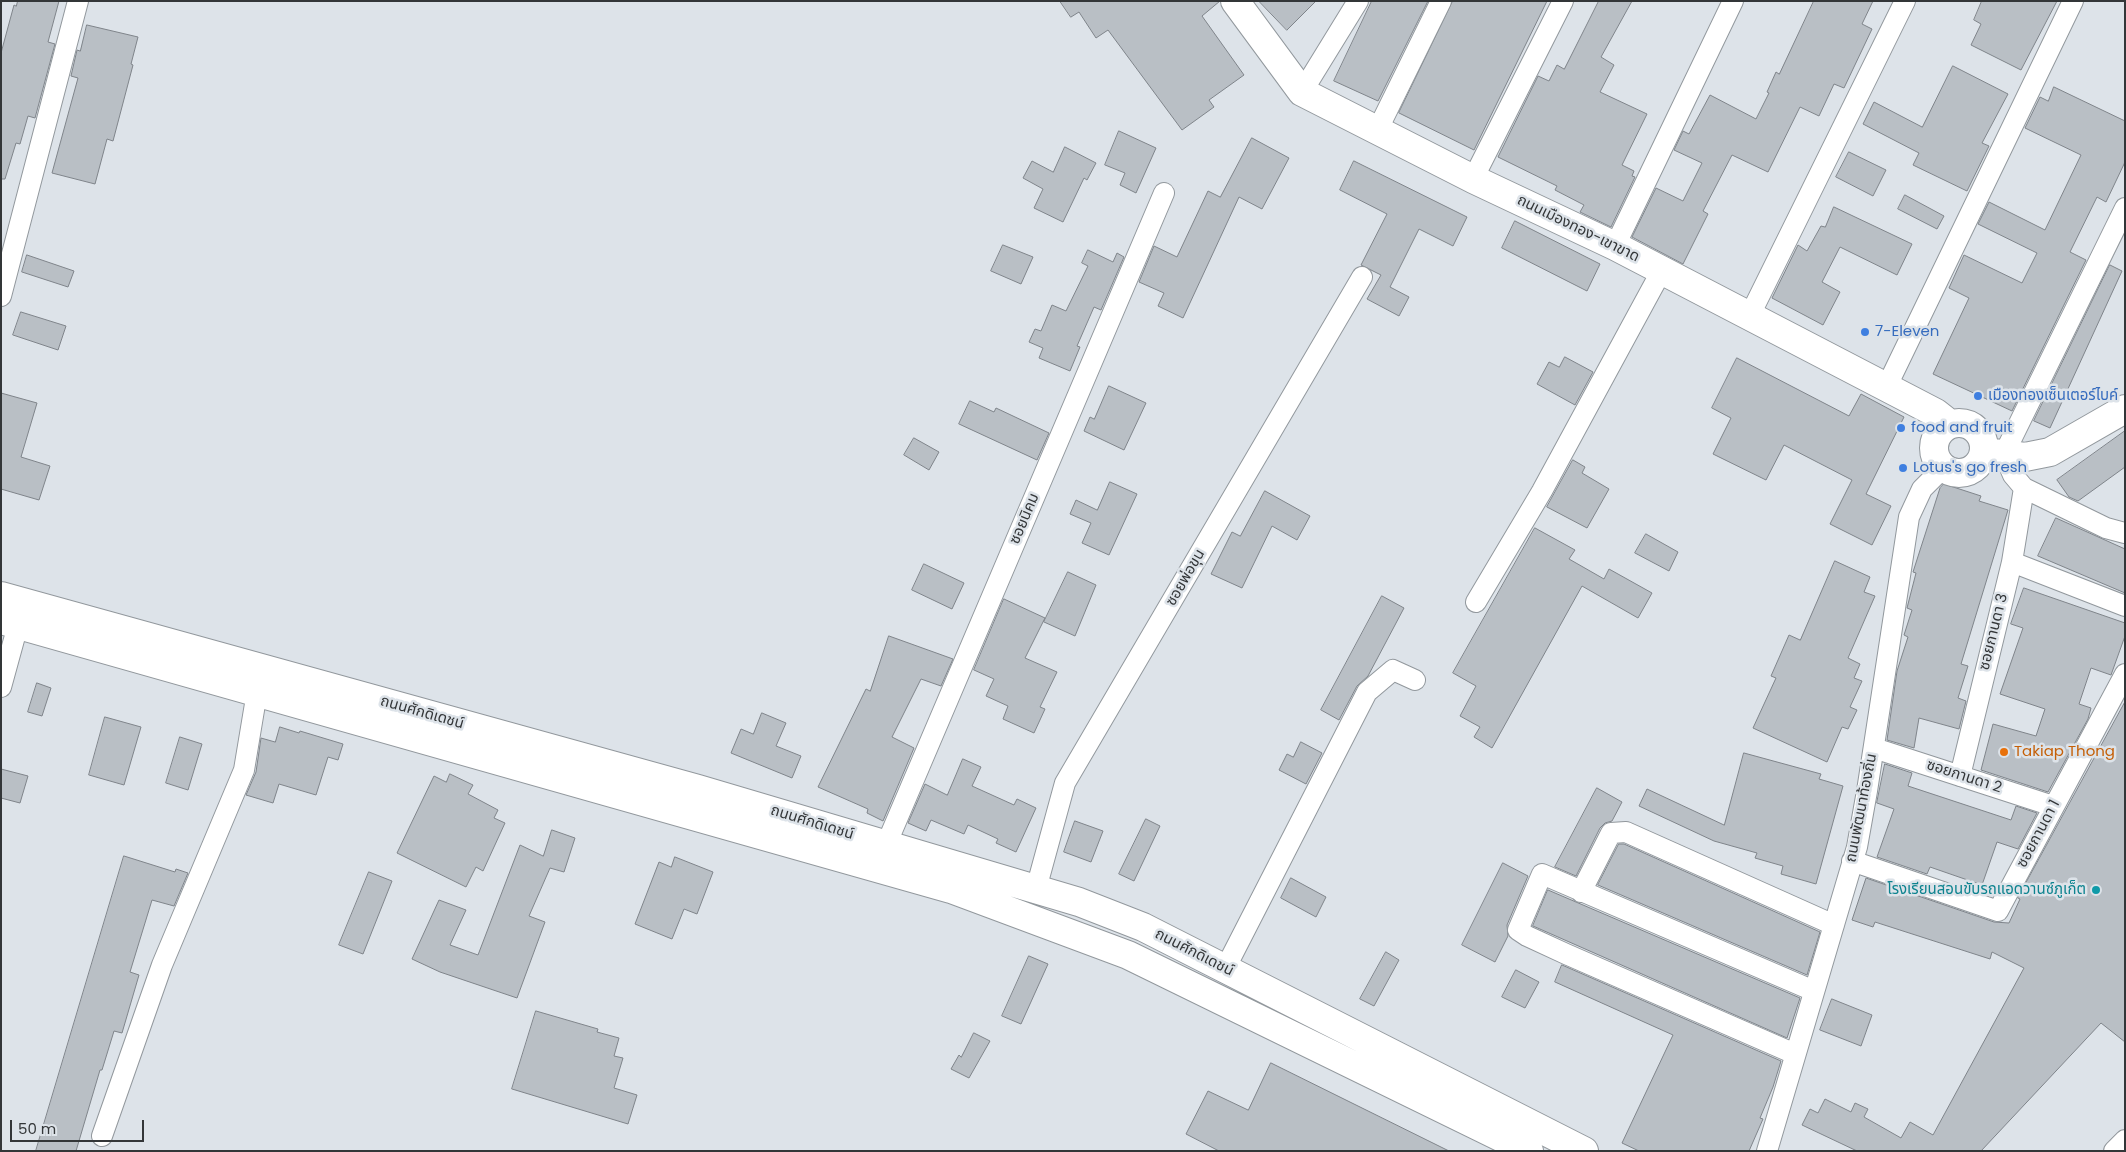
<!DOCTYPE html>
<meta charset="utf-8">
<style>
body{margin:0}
#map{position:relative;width:2126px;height:1152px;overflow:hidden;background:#dde3e9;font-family:Poppins,sans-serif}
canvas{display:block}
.frame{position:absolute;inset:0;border:2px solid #333638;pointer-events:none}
.scale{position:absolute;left:10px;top:1120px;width:134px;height:22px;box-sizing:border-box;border:2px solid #333638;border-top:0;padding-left:6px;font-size:15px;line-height:18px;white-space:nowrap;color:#333638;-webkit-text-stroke:4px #dde3e9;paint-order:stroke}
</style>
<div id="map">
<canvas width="2126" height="1152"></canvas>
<div class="frame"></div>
<div class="scale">50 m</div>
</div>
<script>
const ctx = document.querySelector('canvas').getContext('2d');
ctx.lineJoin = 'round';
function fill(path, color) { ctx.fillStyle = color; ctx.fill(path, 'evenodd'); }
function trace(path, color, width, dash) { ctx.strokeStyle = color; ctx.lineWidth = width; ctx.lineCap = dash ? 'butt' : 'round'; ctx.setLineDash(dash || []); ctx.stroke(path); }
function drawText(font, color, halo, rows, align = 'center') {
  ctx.font = font + ' Poppins,"Noto Sans Thai",sans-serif'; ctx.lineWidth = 5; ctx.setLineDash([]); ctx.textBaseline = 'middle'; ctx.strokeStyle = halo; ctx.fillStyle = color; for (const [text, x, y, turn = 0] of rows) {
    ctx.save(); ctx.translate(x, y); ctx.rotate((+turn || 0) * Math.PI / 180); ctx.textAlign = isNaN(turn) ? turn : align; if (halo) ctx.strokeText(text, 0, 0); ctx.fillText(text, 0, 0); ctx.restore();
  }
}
const building = new Path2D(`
 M18 1H59L48 42 55 44 35 118 28 116 20 144 16 143 5 179H1V53L14 5 16 6Z
 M1060 1H1220L1202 16 1244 75 1209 100 1214 107 1182 130 1108 30 1096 38 1079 12 1071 17Z
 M1259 1H1316L1287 30Z
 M1372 1H1428L1378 101 1334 81Z
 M1453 1H1547L1474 150 1399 113Z
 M1599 1H1632L1601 57 1614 65 1600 92 1647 114 1622 165 1634 171 1632 176 1635 177 1611 227 1580 212 1584 205 1555 190 1557 186 1498 157 1538 76 1549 81 1557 65 1564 69Z
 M1814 1H1873L1862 24 1872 29 1844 88 1834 84 1819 116 1800 107 1768 172 1732 155 1703 211 1708 214 1683 264 1632 237 1656 188 1683 201 1702 163 1674 150 1683 131 1689 134 1710 95 1756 119 1769 93 1767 92 1776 72 1779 74Z
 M1982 1H2057L2021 70 1971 45 1981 24 1974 20Z
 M87 25 138 37 131 64 133 65 113 141 107 139 95 184 52 173 78 78 71 76 77 50 80 51Z
 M1953 66 2008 94 1982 143 1989 146 1967 191 1913 165 1919 153 1863 124 1874 102 1922 127Z
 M2054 87 2125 121V162L2106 202 2097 197 2070 252 2086 260 2012 411 1933 374 1969 298 1949 288 1964 255 2022 283 2037 253 1978 224 1989 202 2045 230 2081 155 2025 128 2040 97 2048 101Z
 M1119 131 1156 148 1136 193 1120 185 1125 173 1105 165Z
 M1252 138 1289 158 1262 209 1239 197 1183 318 1158 306 1164 293 1139 282 1154 246 1177 257 1208 191 1220 197Z
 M1065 147 1096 163 1087 180 1084 178 1063 222 1034 208 1043 189 1023 178 1032 161 1053 172Z
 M1849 152 1886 170 1873 196 1836 177Z
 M1354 161 1467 217 1453 246 1419 229 1390 287 1409 297 1399 316 1367 299 1381 275 1361 265 1387 214 1340 190Z
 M1905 195 1944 216 1937 229 1898 209Z
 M1834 207 1912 244 1897 275 1840 247 1822 282 1840 292 1823 325 1772 298 1798 245 1807 251 1821 226 1825 227Z
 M1515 221 1600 264 1587 291 1502 248Z
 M1003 245 1033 257 1021 284 991 271Z
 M1088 250 1113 262 1117 253 1124 257 1101 310 1094 307 1077 346 1080 347 1070 371 1039 358 1043 348 1029 342 1035 329 1041 331 1052 305 1066 311 1088 266 1082 263Z
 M27 255 74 271 68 287 22 272Z
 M2110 265 2122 271 2050 428 2034 421Z
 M21 312 66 326 58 350 13 335Z
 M1565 357 1593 372 1575 405 1537 384 1549 362 1559 367Z
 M1737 358 1849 416 1861 394 1904 417 1866 494 1891 506 1872 545 1830 524 1852 480 1784 445 1766 480 1713 454 1731 418 1712 408Z
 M1109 386 1146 403 1124 450 1084 431 1090 417 1094 419Z
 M1 393 37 403 21 457 50 466 39 500 1 489Z
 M970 401 994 412 996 408 1049 433 1037 460 959 424Z
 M2125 431V467L2078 501 2069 497 2057 480Z
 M914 438 939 452 929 470 904 455Z
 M1573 460 1585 467 1582 473 1609 489 1587 528 1547 507Z
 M1110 482 1137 494 1109 555 1082 543 1091 523 1070 514 1076 500 1097 510Z
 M1944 484 1981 496 1979 501 2008 510 1961 664 1968 666 1958 698 1966 701 1959 729 1919 718 1914 748 1887 740 1897 671 1908 637 1904 635 1912 610 1907 608 1916 573 1913 572 1940 488Z
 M1265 491 1310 516 1297 540 1272 526 1242 588 1211 574 1232 532 1240 536Z
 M2056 518 2125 549V593L2038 556Z
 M1535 528 1575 550 1569 559 1604 579 1609 569 1652 593 1638 618 1582 586 1492 748 1474 737 1480 727 1460 716 1476 686 1453 673Z
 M1646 534 1678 552 1669 571 1635 553Z
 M1835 561 1870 577 1864 592 1875 596 1848 658 1860 664 1854 678 1862 681 1850 707 1857 710 1848 729 1842 727 1827 762 1753 728 1776 678 1771 676 1789 635 1800 640Z
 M924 564 964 583 952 609 912 590Z
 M1068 572 1096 585 1075 636 1044 622Z
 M2024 588 2125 623V636L2111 675 2091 668 2079 704 2091 708 2088 719 2048 792 1981 770 1993 724 2036 736 2045 709 2000 694 2023 628 2011 624Z
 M1382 596 1404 608 1368 676 1357 686 1339 720 1321 710Z
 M1004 599 1045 618 1025 658 1057 672 1040 707 1045 709 1034 733 1003 719 1008 706 986 696 994 679 974 670Z
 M889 636 953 659 941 686 921 679 892 737 914 748 883 821 867 813 868 809 818 787 866 689 870 691Z
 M37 683 51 688 42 716 28 712Z
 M2125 702V1042L2101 1023 1981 1151H1857L1802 1125 1810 1109 1818 1113 1825 1099 1851 1112 1855 1103 1868 1109 1864 1117 1901 1138 1910 1122 1933 1135 2024 968 1992 952 1990 959 1875 922 1873 927 1852 920 1866 878 1994 922 2009 923 2020 899 2018 898Z
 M762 713 786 723 776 746 801 756 792 778 731 753 741 729 753 734Z
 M105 717 141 727 124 785 89 775Z
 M280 727 299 733 300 731 343 744 338 760 328 757 316 795 279 784 273 803 246 795 256 772 261 738 275 742Z
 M180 737 202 744 188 790 166 783Z
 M1301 742 1322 753 1306 784 1279 770 1287 754 1293 757Z
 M1744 753 1821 774 1819 779 1843 786 1816 884 1781 874 1783 866 1755 858 1757 853 1714 841 1639 806 1647 789 1724 825Z
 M963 759 981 767 972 786 1014 805 1017 799 1036 808 1016 852 996 843 998 839 968 825 964 834 931 820 926 831 908 823 925 784 947 795Z
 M1885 764 1912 773 1908 786 2011 820 2016 806 2037 813 2018 849 1997 842 1982 885 1930 867 1927 874 1877 857 1894 809 1877 803Z
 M1 769 28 776 20 803 1 798Z
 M450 774 473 785 468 794 498 810 494 818 505 823 483 871 476 867 466 887 397 853 434 776 446 782Z
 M1597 788 1622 802 1612 821 1605 823 1600 828 1576 876 1555 867Z
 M1146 819 1160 826 1134 881 1119 874Z
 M1075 821 1103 831 1091 862 1064 852Z
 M552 830 575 838 564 872 550 868 529 916 545 922 517 998 440 972 412 959 439 900 466 910 450 945 478 955 520 845 543 856Z
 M1619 844H1624L1820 932 1807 975 1598 885Z
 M124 856 175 872 176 869 188 873 174 906 152 900 130 972 139 975 122 1033 114 1031 102 1070H100L76 1151H36Z
 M675 857 713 872 697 914 684 909 672 939 635 924 659 862 671 867Z
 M1503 863 1528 876 1507 925 1508 936 1495 962 1462 945Z
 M369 872 392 881 363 954 339 945Z
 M1291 878 1326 897 1316 917 1281 898Z
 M1548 890 1800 998 1787 1038 1533 926Z
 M1386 952 1399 960 1374 1006 1360 999Z
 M1029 956 1048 964 1021 1024 1002 1016Z
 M1562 965 1781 1061 1773 1087 1760 1118 1763 1119 1749 1151H1639L1622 1143 1673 1035 1555 982Z
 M1516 970 1539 982 1525 1008 1502 997Z
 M1832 999 1872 1015 1861 1046 1820 1030Z
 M536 1011 598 1029 597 1032 619 1038 614 1056 623 1058 614 1088 637 1095 628 1124 512 1089Z
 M974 1033 990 1041 969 1078 951 1069 959 1055 961 1057Z
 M1271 1063 1449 1151H1219L1186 1134 1208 1091 1248 1110Z`);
fill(building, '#b9bfc5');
trace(building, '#7f848a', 1);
const street = new Path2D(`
 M1302 92 1358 1
 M1378 129 1441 1
 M1473 179 1563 1
 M2125 208 2004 454 2013 475 2024 488 2106 528 2125 533
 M1615 246 1733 1
 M1 296 78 1
 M1749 317 1905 1
 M1886 388 2073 1
 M2012 562 2125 606
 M1476 602 1542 491 1662 270
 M1 687 18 625
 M1874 748 2053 806
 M1960 776 2012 562 2024 488
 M886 845 1164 193
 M1852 861 1998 911 2125 674
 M1036 889 1065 783 1362 277
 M1581 892 1611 833 1626 832 1834 925
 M1225 969 1367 692 1393 670 1415 680
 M1795 1054 1566 954 1527 936 1518 930 1542 874 1814 991
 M102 1136 162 965 244 770 257 692
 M1767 1151 1857 847 1867 791 1909 517 1922 489 1943 468
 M2114 1151 2125 1140`);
const secondary = new Path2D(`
 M1235 1 1302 92 1473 179 1615 246 1936 413 1950 424
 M1934 448a25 25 0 1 1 50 0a25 25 0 1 1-50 0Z
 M1985 452 2025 457 2050 452 2125 409
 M1 596 698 789 1079 902 1143 927 1584 1151
 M1 620 951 889 1128 955 1529 1151`);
trace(street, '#92989d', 22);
trace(secondary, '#92989d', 30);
trace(street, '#fff', 20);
trace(secondary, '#fff', 28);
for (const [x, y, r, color] of [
 [1865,332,5,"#3f7fe0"],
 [1978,396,5,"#3f7fe0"],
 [1901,428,5,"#3f7fe0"],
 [1903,468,5,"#3f7fe0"],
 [2004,752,5,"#e8710a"],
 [2096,890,5,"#0f9aa8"]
]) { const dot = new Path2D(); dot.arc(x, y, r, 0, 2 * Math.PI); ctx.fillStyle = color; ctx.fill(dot); trace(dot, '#dde3e9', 2); }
drawText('15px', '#333638', '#dde3e9', [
 ["ถนนเมืองทอง-เขาขาด",1578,229,26],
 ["ซอยนิคม",1025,519,-67],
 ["ซอยพ่อขุน",1186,578,-60],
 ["ซอยกานดา 3",1994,632,-76],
 ["ถนนศักดิเดชน์",422,713,16],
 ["ซอยกานดา 2",1964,777,18],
 ["ถนนพัฒนาท้องถิ่น",1862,808,-79],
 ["ถนนศักดิเดชน์",812,823,17],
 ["ซอยกานดา 1",2039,834,-62],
 ["ถนนศักดิเดชน์",1194,953,27]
]);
drawText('15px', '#366cbe', '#dde3e9', [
 ["7-Eleven",1875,332],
 ["เมืองทองเซ็นเตอร์ไบค์",1988,396],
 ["food and fruit",1911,428],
 ["Lotus's go fresh",1913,468]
], 'left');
drawText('15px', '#c56008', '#dde3e9', [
 ["Takiap Thong",2014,752]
], 'left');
drawText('15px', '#0d838f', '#dde3e9', [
 ["โรงเรียนสอนขับรถแอดวานซ์ภูเก็ต",2086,890]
], 'right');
</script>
